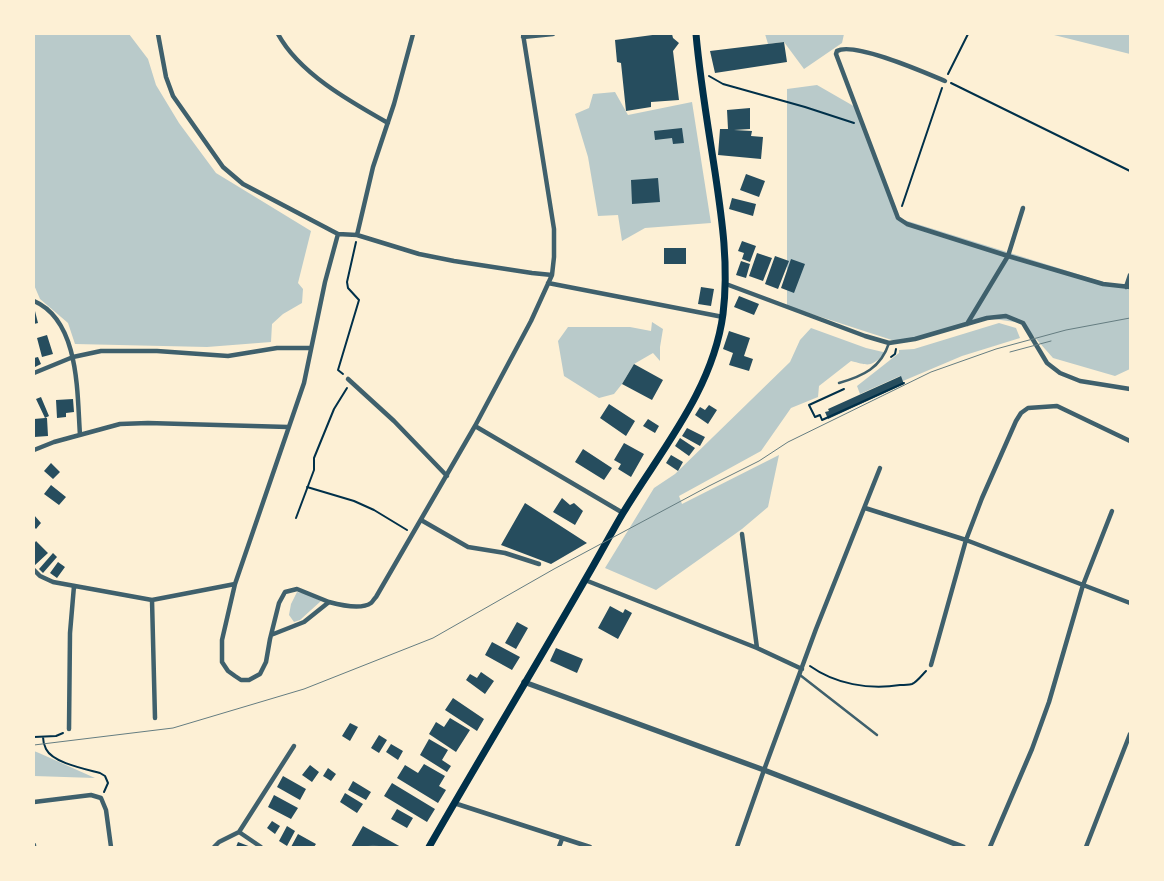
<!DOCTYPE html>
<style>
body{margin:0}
#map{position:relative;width:1164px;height:881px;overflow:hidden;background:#fdf0d5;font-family:Signika,sans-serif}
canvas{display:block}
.frame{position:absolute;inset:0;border:35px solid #fdf0d5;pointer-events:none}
</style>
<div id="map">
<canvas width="1164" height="881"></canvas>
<div class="frame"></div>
</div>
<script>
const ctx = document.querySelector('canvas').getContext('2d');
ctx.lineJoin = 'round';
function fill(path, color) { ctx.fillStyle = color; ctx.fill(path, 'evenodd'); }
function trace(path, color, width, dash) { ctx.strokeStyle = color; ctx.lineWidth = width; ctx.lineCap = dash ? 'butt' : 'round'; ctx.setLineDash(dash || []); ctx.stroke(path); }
fill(new Path2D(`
 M34 34H129L148 59 156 85 179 123 216 173 311 231 298 283 303 289 302 303 283 314 272 324 271 342 207 347 75 344 68 323 40 299 34 285Z
 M765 34H844L842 43 804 69 784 42 768 44Z
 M1050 34H1130V54Z
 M817 85 857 108 898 218 1116 286 1130 285V369L1115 376 1053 358 1022 323 987 318 898 342 787 306V89Z
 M615 92 628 115 692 102 711 223 645 228 622 241 618 215 598 216 588 157 575 114 589 108 593 94Z
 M652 322 663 329 660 347V361L653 353 634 364 622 384 614 394 599 398 564 376 558 341 568 327H630L651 331Z
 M999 323 1016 328 1020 338 962 356 903 381 900 376 860 394 857 386 899 353V350L914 349Z
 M811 328 866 348 883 352V355C870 368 868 365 851 361L819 386 818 397 791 408 761 451 679 496 682 504 779 455 768 507 742 529 656 590 605 568 654 488 675 474 790 362 800 340Z
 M297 592 307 594 321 601 300 620 294 622 289 615 291 604Z
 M34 751 39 753 95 778 34 776Z`), '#b9caca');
fill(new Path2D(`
 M660 34H672L673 38 679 43 673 51 679 100 651 102V107L626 111 621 63 617 62 615 40Z
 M784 42 787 62 715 73 710 51Z
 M750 108V129L734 130 752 131 751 136 763 137 761 159 718 155 720 129H728L727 110Z
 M682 128 684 143 673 144 672 138 655 140 654 131Z
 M746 174 765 181 759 197 740 190Z
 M658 178 660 202 632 204 631 180Z
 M732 198 756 204 753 216 729 209Z
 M742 241 756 246 750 262 742 259 744 253 738 251Z
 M664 248H686V264H664Z
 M757 253 772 258 763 281 749 276Z
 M775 256 789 261 778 289 765 284Z
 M791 259 805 264 794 293 781 288Z
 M741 261 750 264 746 278 736 275Z
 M701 287 714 289 711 306 698 304Z
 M739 296 759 304 754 315 734 307Z
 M34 307 38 323 34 324Z
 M729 331 750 338 744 356 753 359 749 371 729 365 733 353 723 349Z
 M47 335 53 354 42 357 37 338Z
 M38 357 41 364 35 367 34 358Z
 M634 364 663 380 652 400 622 384Z
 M901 376 904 384 828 419 825 412 829 411 828 409Z
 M41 397 49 416 45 418H47L48 436 34 437V419L45 418 36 399Z
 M73 399 74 412 66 413V417L57 418 56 400Z
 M609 404 635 421 626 436 600 418Z
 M709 405 717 410 708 424 695 415 700 407 705 410Z
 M648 419 659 426 655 433 643 426Z
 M687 428 705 437 700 446 682 436Z
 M680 438 695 448 689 456 675 446Z
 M624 443 644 454 631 477 618 469 621 464 614 460Z
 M583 449 612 468 604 480 575 462Z
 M671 455 683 462 678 471 666 463Z
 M51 463 60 472 53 479 44 471Z
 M51 485 66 497 59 505 44 494Z
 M562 498 570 505 574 503 583 511 575 525 553 512Z
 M525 503 587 543 551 564 501 545Z
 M34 515 41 523 36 529 34 527Z
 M36 541 48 553 34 566V544Z
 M53 553 57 557 43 573 39 569Z
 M58 562 65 567 57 578 50 573Z
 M610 606 623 613 625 609 632 613 618 639 598 628Z
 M517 622 528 628 516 649 505 643Z
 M492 642 520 657 512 670 485 655Z
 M556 648 583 659 577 673 550 661Z
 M481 672 494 681 485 694 466 680 470 674 477 678Z
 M453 698 484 719 477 731 445 710Z
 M450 718 470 730 456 752 429 734 436 722 444 727Z
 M350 723 358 727 350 741 342 736Z
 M379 735 387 740 379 753 371 748Z
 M429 739 448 750 442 760 451 766 447 772 420 755Z
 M391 744 403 751 398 760 386 752Z
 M424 764 445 776 439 786 446 790 438 803 397 778 405 765 418 773Z
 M310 765 319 772 312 782 302 775Z
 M328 768 336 774 331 781 323 776Z
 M283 776 306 789 300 800 277 787Z
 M353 781 371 792 366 800 348 790Z
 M392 783 435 809 427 822 384 796Z
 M345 793 363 804 357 813 340 802Z
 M274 795 298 808 291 819 268 807Z
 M397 809 413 818 407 828 391 819Z
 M272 821 280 826 275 834 267 828Z
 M287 826 295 831 287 846 279 841Z
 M363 826 401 847H351Z
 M298 834 316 844 314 847H291Z
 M238 842 251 847H236Z`), '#264d5e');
trace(new Path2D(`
 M948 74 968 34
 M709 76 723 84 805 107 854 123
 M951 83 1130 171
 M902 206 942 88
 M891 357 895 354 896 349
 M343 374 338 370 359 300 348 288 347 282 356 242
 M844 389 809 405 815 417 820 415 822 420 904 383
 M307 487 354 501 374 510 407 530
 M296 518 314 470V458L334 409 347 388
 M810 666C835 684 869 690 900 685 903 685 908 685 912 684 917 682 922 675 926 671
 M34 737 56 736 63 733
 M43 737C43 740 44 745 46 749 53 763 85 769 100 773L105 776 108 783 104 792`), '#003049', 2);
trace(new Path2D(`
 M839 383C863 376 881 368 889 343
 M800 675 877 735
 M369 847 373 846 378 847`), '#3f606c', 2.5);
trace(new Path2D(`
 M158 34 166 77 173 96 223 167 243 184 338 234 357 235 419 254 454 261 532 273 552 275
 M278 34C299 73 349 101 388 123
 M523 37 553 34
 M945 81C926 73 853 41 837 51L836 54 898 218 907 224 1008 256 967 324
 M1023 208 1008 256 1103 284 1130 287
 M357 235 373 167 394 104 413 34
 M548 283 723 317
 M726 284 865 336 889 343 915 339 987 318 1006 316 1023 323 1047 363 1060 373 1080 381 1130 389
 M1126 287 1130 275
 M34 301C80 321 77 394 80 435
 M34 373 73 357 101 351H157L228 356 277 348H311
 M348 379 394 421 447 476
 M475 426 623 513
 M34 450 54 442 120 424 148 423 288 427
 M865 508 966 540 1130 603
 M421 520 468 547 505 553 539 564
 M742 534 757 648
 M34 570 40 576 53 582 152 600 235 584
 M585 580 757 648 802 669
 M152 600 155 718
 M329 602C340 605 361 610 371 603 373 601 374 599 376 597L475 426 531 321 552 275 554 257V229L523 34
 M271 635 304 622 329 602 297 589 285 592 279 603 270 639 266 662 260 674 249 680H241L235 676 228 671 222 662V640L235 584 304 383 325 282 338 234
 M931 665 966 540 982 498 1016 421 1021 413 1028 408 1057 406 1130 441
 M69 729 70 633 74 586
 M34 802 91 795 101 798 106 810 111 847
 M454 803 590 847
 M239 832 294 746
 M239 832 261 847
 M34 845V847
 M214 847 219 842 239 832
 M559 847 562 839
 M737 847 764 770 816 629 880 468
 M990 847 1032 749 1049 702 1083 585 1112 511
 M1086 847 1130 734`), '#3f606c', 4.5);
trace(new Path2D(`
 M524 682 764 770 963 847`), '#3f606c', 5.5);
trace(new Path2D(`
 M429 847C480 758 534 669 585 580 598 558 610 535 623 513 661 450 713 390 723 314 729 266 722 219 715 172 708 126 700 80 696 34`), '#003049', 7);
trace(new Path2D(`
 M1010 352 1051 341
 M34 745 173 728 304 689 433 638 554 569 709 486 759 461 788 442 931 372 996 349 1066 330 1130 318`), '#657d81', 1);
</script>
